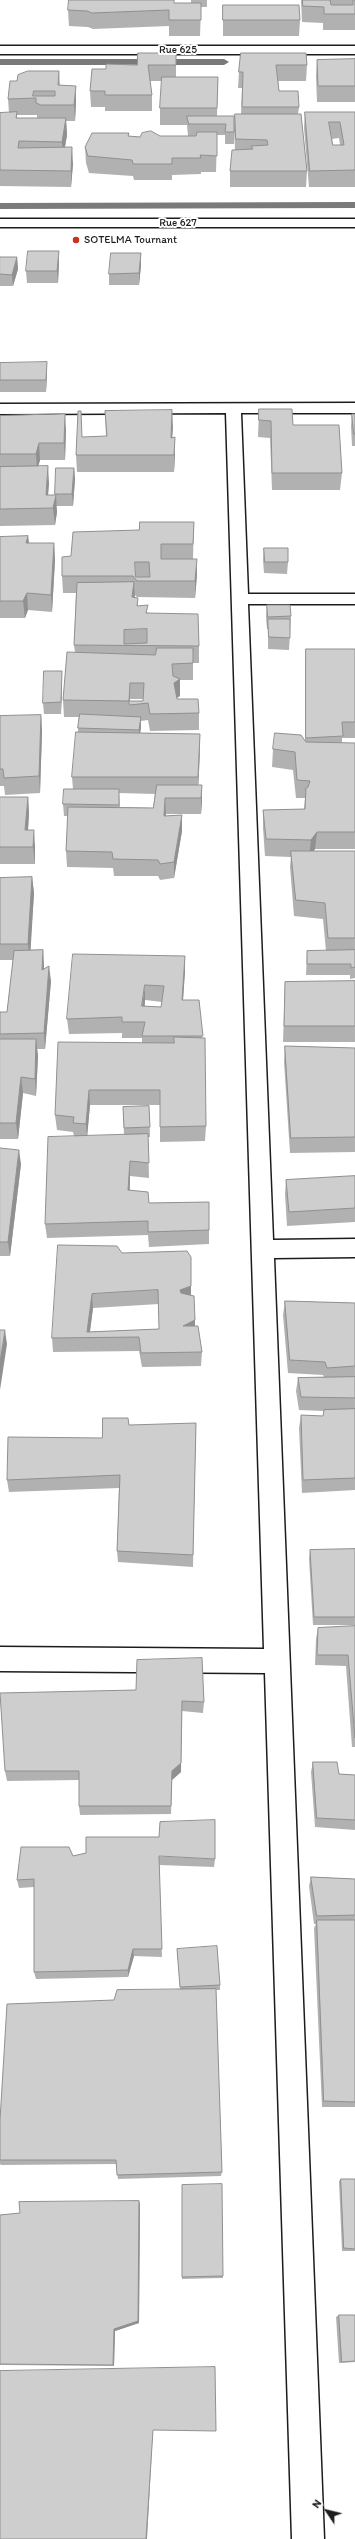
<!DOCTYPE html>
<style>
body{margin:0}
#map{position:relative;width:355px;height:2539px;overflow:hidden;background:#fff;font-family:Itim,sans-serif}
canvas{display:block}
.north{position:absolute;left:307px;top:2491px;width:40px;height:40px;-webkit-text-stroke:3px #fff;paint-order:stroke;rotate:305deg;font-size:11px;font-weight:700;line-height:16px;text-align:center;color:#1c1c1c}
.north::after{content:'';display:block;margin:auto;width:14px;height:18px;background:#1c1c1c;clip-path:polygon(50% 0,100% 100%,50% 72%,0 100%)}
</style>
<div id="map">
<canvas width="355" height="2539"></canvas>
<div class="north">N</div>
</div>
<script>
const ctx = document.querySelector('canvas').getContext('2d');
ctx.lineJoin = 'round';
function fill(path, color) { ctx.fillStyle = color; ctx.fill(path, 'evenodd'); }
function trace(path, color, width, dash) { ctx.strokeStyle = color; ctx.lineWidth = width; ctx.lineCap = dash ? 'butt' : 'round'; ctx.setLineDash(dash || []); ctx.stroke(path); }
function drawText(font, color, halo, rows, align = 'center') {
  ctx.font = font + ' Itim,sans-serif'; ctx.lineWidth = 4; ctx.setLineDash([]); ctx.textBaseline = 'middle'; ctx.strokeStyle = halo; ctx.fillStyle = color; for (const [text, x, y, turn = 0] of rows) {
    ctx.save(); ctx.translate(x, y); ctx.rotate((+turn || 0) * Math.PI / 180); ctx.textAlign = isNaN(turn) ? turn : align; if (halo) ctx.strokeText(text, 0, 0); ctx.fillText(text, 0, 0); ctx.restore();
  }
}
fill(new Path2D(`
 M0 59H224L229 62 224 65H0Z
 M355 202V208L0 209V203Z`), '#7a7a7a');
const street = new Path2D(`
 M0 46H355V54H0Z
 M355 403V413H241L248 594H355V604H248L273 1240 355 1239V1257L274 1258 324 2539H292L265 1673 0 1671V1647L264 1649 226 413 0 414V404Z`);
const secondary = new Path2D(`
 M0 219H355V227H0Z`);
trace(street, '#1c1c1c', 3);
trace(secondary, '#1c1c1c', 3);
fill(street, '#fff');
fill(secondary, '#fff');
fill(new Path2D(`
 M191 0H207V7H201L200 36H169V26L93 29 88 27 69 26 68 10 174 3H191Z
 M301 0H355V30H323V23L302 22Z
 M223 5 300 20 299 36H223Z
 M241 53 307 65 306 81H278L279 91 299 107 298 114 307 171 306 187H230V171L235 150 234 130 235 114H241L242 88H238L239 72Z
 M355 59V102H317L316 76 317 60Z
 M106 64 176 65V77H218L217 116H234V144H225V135H217L216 172H201V174L172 175V180H134L133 176 89 173 86 163 85 147 129 133V136L140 137 160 136H188L187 125H160V108L162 81H150L152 95V111H105V107H91L90 91 106 69Z
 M59 71 60 85 76 102 75 121H66L67 135 65 147 73 164 71 187 0 186V113H9L8 99 17 81ZM17 115H37V118H17Z
 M305 112H355V187H309L304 128ZM339 138 340 145H333L332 139Z
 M141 253V265L139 285H109V274Z
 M0 257H17L18 269 13 286H0Z
 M59 263 58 283H27L26 271Z
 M0 363 47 374 46 392H0Z
 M259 409 293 425 342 473 340 490H272L270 438 258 437Z
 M105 411 173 427 172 438 175 454 174 472H77L76 455 106 437Z
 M352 414H355V446H352L351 426Z
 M0 416 66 430 65 460H40L38 466 49 483 48 495H55L56 468H74L75 479 73 506H56L57 512 55 525 0 526Z
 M194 522 193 559 197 575 195 598 137 597 134 594 135 598 138 606 148 613 199 646V663H193V680H180V696L177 698V699L199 713V730L150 731 148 720 141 721 140 733 200 734 198 785 202 801 201 814H166L165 816 182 815V831L174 878 160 880 158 876H114L113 868 67 867 66 851 68 816H64L63 804 73 789 72 777 78 732V728L79 717H64L63 700 75 652 74 645 76 593H63L62 576 71 556 139 530ZM130 699H143V701H130ZM119 793 155 794 153 808 120 807Z
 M28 536 29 543H54L55 560 52 612 28 610 25 618H0V537Z
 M264 548 288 562 287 574 264 573 263 560Z
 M267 605 291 616 289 650 268 649V629H267L266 617Z
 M306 649H355V738H342V743H355V849H315L314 851H355V978L350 979V975H306L307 951H326L323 919 294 916 290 867 291 857 265 856 263 828V810L304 809 305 798H296L293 770 272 767 273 749 305 740V666Z
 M62 683 61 714H44L43 703Z
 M41 715 42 732 40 793 5 795 4 786H0V716Z
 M0 797H28L29 813 28 830 35 846V864H0Z
 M32 877 34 893 30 950H43L44 969 51 981 45 1049H37L38 1056 36 1096 23 1093 18 1139H0V1012H7L13 960H0V878Z
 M185 956V971L183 1000H199L202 1038 206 1126 205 1141 160 1142V1105H90L87 1136 124 1135 123 1107 149 1106 150 1137H148L149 1178 130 1176V1190L149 1203 209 1202V1244L149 1247 148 1235 47 1238 45 1224 74 1136 73 1132 57 1130 55 1115 142 1043V1038H122V1033L69 1034 67 1019ZM145 1000 162 1002 161 1007 145 1006Z
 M355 981V1042H283L285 982Z
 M285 1046 355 1048V1152L290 1153 284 1062Z
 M0 1148 21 1164 10 1256H0Z
 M355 1176V1222L287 1226 285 1194 286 1180Z
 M122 1253 191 1257V1296L195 1320V1326L202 1352 201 1366 142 1367 139 1351 53 1352 52 1338ZM159 1304V1329L90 1332 93 1308Z
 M285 1301 355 1303V1490L302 1493 299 1428 301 1415 323 1416 324 1411 299 1410 296 1391 298 1378 324 1377 323 1375 288 1373 283 1315Z
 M196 1423 193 1567 118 1562 117 1551 119 1488 9 1492 7 1480 102 1438Z
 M355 1549V1625H313L309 1559 310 1550Z
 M355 1626V1747H352L346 1666 315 1665 316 1639 318 1628Z
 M136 1690 204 1702 203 1713 182 1711 181 1772 172 1780 171 1814 80 1815 79 1806V1780L7 1781 5 1771Z
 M313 1762 339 1774 355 1775V1830L315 1827 311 1772Z
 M86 1853 215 1859 214 1867 159 1865 162 1957 134 1956 128 1977 36 1979 34 1972V1887L19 1888 17 1880 73 1856Z
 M311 1877 355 1879V2107H322L314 1928 316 1924H314L309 1886Z
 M177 1949 220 1985V1990H216L222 2172 221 2176 118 2179 116 2164 1 2165 0 2164V2120L114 2000 180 1989Z
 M341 2179H355V2251H342L339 2181Z
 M182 2185 223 2276V2278L182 2279Z
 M139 2201 140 2205 139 2323 115 2331 114 2366 0 2365V2215Z
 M339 2315H355V2362L339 2363 336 2317Z`), '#b1b1b1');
fill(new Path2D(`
 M76 86V102L75 121 74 105Z
 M66 118 67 135 63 158 62 142Z
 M72 147 73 164 71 187V171Z
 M59 251V263L58 283 57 271Z
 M141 253V265L139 285V273Z
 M17 257 18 269 13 286 12 275Z
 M47 362V374L46 392V380Z
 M172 410 173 427 171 454V438Z
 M65 414 66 430 65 460 64 443Z
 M175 437V454L174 472V455Z
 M39 443 40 460 37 471 36 454Z
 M48 466 49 483 47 508 46 495Z
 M74 468 75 479 73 506 72 494Z
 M56 495 57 512 55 525 53 508Z
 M28 536 30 553 26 543Z
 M54 543 55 560 52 612 51 595Z
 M197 559V575L195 598V581Z
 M134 582 135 599 132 597Z
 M27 593 28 610 25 618 23 601Z
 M62 671V683L61 714V702Z
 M180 679V696L174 699V683Z
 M130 683V705L129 703Z
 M41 715 42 732 40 793 39 776Z
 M141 717V728L139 742V730Z
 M200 734V751L198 794V777Z
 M202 785V801L201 814V798Z
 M28 797 29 813 27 847 25 830Z
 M165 798 166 814 164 832V816Z
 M182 815V831L174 878V862Z
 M34 830 35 846V864L33 847Z
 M317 832 315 849 309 857 311 840Z
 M32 877 34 893 30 960 28 944Z
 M43 950 44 966V985L42 970Z
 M185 956V971L182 1015V1000Z
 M49 966 51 981 45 1049 44 1033Z
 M145 985V1000L143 1021 142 1006Z
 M36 1039 38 1056 36 1096 35 1079Z
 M21 1077 23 1093 18 1139 16 1123Z
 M89 1090 90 1105 87 1138 86 1124Z
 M19 1150 21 1164 10 1256 8 1242Z
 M130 1161V1176L129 1204 128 1190Z
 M191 1286V1299L180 1304V1290Z
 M92 1294 93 1308 89 1338 87 1332Z
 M195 1320V1334L183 1326Z
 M5 1330 7 1344 0 1390V1362Z
 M181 1763V1772L172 1780 171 1814 172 1771Z
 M133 1949 134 1956 128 1977V1970Z
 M139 2201 140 2205 139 2323 115 2331 114 2366 113 2365 114 2329Z
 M153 2430 147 2539H146Z`), '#909090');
const building = new Path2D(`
 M69 0H174V3H201V20H169V10L92 13 87 11 68 10Z
 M303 0H330L331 5H353V0H355V14H324V7L303 6Z
 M223 5H299L300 20H223Z
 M138 53H176V65H148L152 95H105V91H90L92 69H106V64L137 65Z
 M241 53H306L307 65H276L279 91H298L299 107H242L243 72H239Z
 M355 59V86H318L317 60Z
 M28 71H59L58 85 76 86 74 105H41L36 103V98L8 99 10 81H17L18 75ZM34 91H55V96H33Z
 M162 77H218L217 108H160Z
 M17 112 16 118H66L62 142 19 141 18 148 72 147 71 171 0 170V113Z
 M305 112H355V170L310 171ZM329 122H340L344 145H333Z
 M235 114H301L307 171H230L232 150 253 149 251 146 268 145 267 140 236 139Z
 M187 116H234V132H225L226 124H189Z
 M151 131 160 136H196L197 132H217V156L200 155 201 158H172V164H133L132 160 88 156 85 147 92 133H129L128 136 140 137 142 133Z
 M28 251H59L57 271H26Z
 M111 253H141L139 273 109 274Z
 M0 257H17L12 275 0 274Z
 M47 362 46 380H0V363Z
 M259 409H292L293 425H339L342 473H272L271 421 259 420Z
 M172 410 171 438 175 437 174 455H76L78 411H81L82 437 107 436 105 411Z
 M65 414 64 443H39L36 454H0V416Z
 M352 414H355V434H354Z
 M48 466 46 495H56L53 508 0 509V467Z
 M56 468H74L72 494H55Z
 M140 522H194L193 544H161V559H197L195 581H137L133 576H62V557L71 556 73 532 139 530ZM135 562H149L150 577H136Z
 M28 536 26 543H54L51 595 27 593 23 601H0V537Z
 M264 548H288V562H265Z
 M134 582 132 597 138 598 137 606 148 605 146 613 198 614 199 646 74 645 77 583ZM147 629V643L124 644V630Z
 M267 605H290L291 616 268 617Z
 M268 619H290V638L269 637Z
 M157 648H193V663L172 664 173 676 180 679 174 683 177 699H198L199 713 150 714 148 703 130 705 128 701H143L144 683H130L129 701 63 700 67 652 155 655Z
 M306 649H355V722H342L343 736 306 738Z
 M44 671H62L61 702 43 703Z
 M80 714 141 717 139 730 78 728Z
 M41 715 39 776 4 778 3 769H0V716Z
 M76 732 200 734 198 777H72Z
 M275 733 301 735 306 742 355 743V832H317L311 840 266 839 263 810 305 809 306 788 308 787 310 781 297 780 295 752 273 749Z
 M157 785H202L201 798H165L164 816 182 815 174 862 160 864 158 860 113 859 112 852 66 851 68 807 153 808Z
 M64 789H119V805L63 804Z
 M0 797H28L25 830H34L33 847H0Z
 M291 851H355V938H328L325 903 296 900Z
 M32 877 28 944H0V878Z
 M43 950 42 970 49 966 44 1033 0 1034V1012H7L14 951Z
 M355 950V967L351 968V964H307V951Z
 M73 954 185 956 182 1000H199L203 1036H142L145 1022H122V1017L67 1019ZM145 985 164 986 161 1007 142 1006Z
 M355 981V1026H284L285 982Z
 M174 1037 205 1038 206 1126 160 1127V1090H89L86 1124 73 1123 74 1117 55 1115 58 1042 174 1043Z
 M0 1039H36L35 1079 21 1077 16 1123H0Z
 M285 1046 355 1048V1137L291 1138Z
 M149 1106 150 1127 124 1128 123 1107Z
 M148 1134 149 1163 130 1161 128 1190 148 1192 149 1203 209 1202V1230L148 1232V1221L45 1224 48 1137Z
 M0 1148 19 1150 8 1242H0Z
 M355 1176V1208L289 1212 286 1180Z
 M58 1245 117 1246 122 1253 187 1251 191 1257V1286L180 1290 181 1293 194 1296 195 1320 183 1326H198L202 1352 141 1353 139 1337 52 1338ZM158 1290 159 1329 87 1332 92 1294Z
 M285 1301 355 1303V1366L327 1368 325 1362 290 1360Z
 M0 1330H5L0 1362Z
 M355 1377V1398L301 1397 298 1378Z
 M355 1409V1478L303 1480 301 1415 323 1416 324 1410Z
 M103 1418H128L129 1425 196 1423 193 1555 117 1551 120 1475 7 1480 8 1437 102 1438Z
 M355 1549V1617H314L310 1550Z
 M355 1626V1738L348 1655H317L318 1628Z
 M202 1658 204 1702 182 1701 181 1763 172 1771 171 1806H79V1771H5L0 1693 136 1690 137 1660Z
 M313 1762H337L339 1774 355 1775V1820L317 1818Z
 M215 1820V1859L159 1856 162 1949H133L128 1970 34 1972V1879L17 1880 21 1847H69L73 1856 86 1853V1837H159L160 1822Z
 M311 1877 355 1879V1915L317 1916Z
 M317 1920H355V2102L324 2101Z
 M217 1946 220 1985 180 1987 177 1949Z
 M216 1989 222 2172 117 2175 116 2160H0V2120L7 2004 114 2000 117 1990Z
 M341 2179H355V2249L344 2248Z
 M222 2184 223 2276 182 2277V2185Z
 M139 2201 138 2321 114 2329 113 2365 0 2364V2215L20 2213 19 2202Z
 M339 2315H355V2361L342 2362Z
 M215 2367 216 2431 153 2430 146 2539H0V2371Z`);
fill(building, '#cecece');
trace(building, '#909090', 1);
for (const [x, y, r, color] of [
 [76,240,4,"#c8321e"]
]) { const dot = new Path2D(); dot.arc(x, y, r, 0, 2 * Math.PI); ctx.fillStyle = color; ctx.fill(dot); trace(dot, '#fff', 1.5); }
drawText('11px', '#1c1c1c', '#fff', [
 ["Rue 625",178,50],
 ["Rue 627",178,223]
]);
drawText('11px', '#1c1c1c', '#fff', [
 ["SOTELMA Tournant",84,240]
], 'left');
</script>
